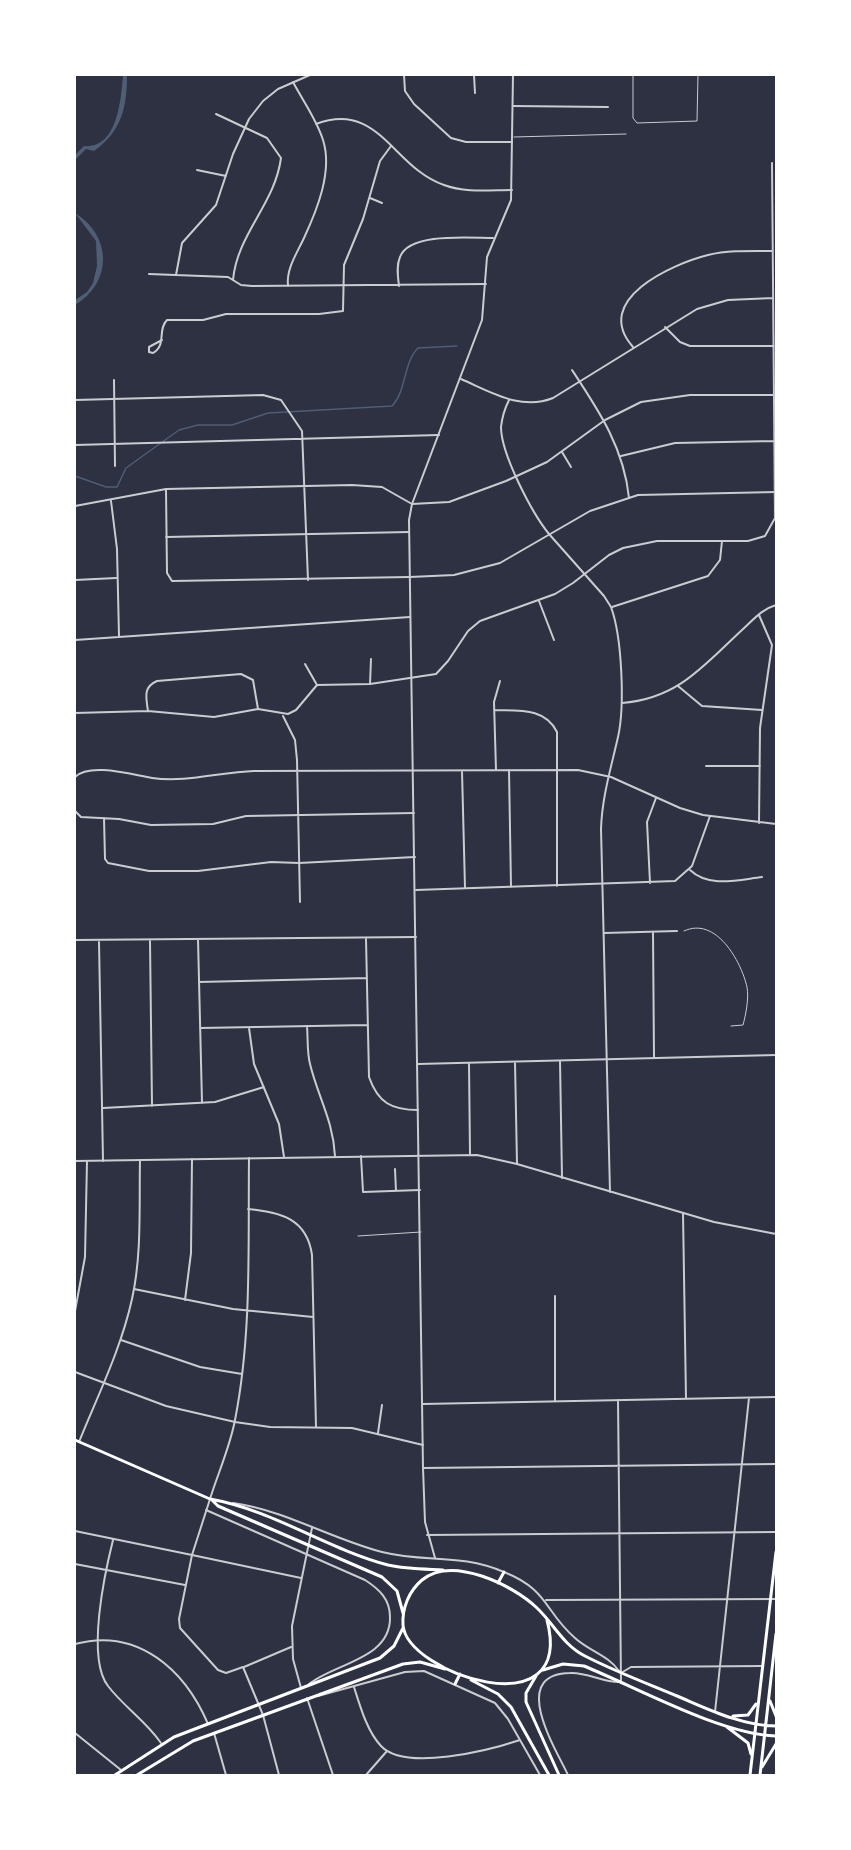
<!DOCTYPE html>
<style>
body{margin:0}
#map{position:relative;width:851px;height:1850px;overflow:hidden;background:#2d3142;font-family:Inter,sans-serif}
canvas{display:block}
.frame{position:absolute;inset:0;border:76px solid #fff;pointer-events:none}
</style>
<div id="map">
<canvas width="851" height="1850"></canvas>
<div class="frame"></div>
</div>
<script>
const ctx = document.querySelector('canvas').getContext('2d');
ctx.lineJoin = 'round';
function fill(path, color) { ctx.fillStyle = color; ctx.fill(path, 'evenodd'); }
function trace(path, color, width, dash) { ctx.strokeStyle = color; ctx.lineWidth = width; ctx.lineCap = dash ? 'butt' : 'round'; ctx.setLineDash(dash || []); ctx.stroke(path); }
fill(new Path2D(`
 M123 75H127C127 107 122 131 94 151L86 149 75 160V155L84 146C118 149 121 98 123 75Z
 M75 213C112 236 113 282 75 305V300L87 292 93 283 97 266 96 241Z`), '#4f5d75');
trace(new Path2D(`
 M75 476 106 487H117L126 468 179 430 198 425H232L268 413 392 406C407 390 403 363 418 348L457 346`), '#4f5d75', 1.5);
trace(new Path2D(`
 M633 75V118L637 123 697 121 698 75
 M514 137 626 134
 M684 931C716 916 741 961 747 987 749 998 746 1014 743 1025L731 1026
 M358 1236 421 1232`), '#caccd0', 1);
trace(new Path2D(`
 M404 75 405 91 414 104 451 138 466 142H512
 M474 75 475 93
 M513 106 608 107
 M216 114 267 138 281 158C275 204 237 234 233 280
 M316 124C379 100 393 168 444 185 465 193 490 190 512 190
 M197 170 226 176
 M370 198 382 203
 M149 274 228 277 241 285 252 286 486 284
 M176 275 182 243 216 205 233 154 249 119 263 101 278 89 310 75
 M288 286C286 269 297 253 304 238 317 210 333 171 323 140 317 120 303 101 293 82
 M399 286C398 277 396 266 400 257 409 232 471 238 493 238
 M665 327 680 342 690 346H774
 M162 340 149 347V352L153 353C167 345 157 330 167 320H203L226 314H319L343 311 344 265 363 219 380 161 391 146
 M633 347C591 300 672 264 708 255 729 250 751 251 773 251
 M572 370C599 411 624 448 629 498
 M461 379C491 392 521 411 553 398L697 309 728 300 773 298
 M114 380 115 466
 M75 400 263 395 281 400 302 431 308 580
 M509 400C505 408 502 418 501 427 501 454 532 513 549 534
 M75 445 439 435
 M562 452 571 467
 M621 456 675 443 774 441
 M166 490 167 573 172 581 409 577
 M111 501 117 549 119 636
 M75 506 166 489 352 485 382 487 412 504 449 502 506 481 547 462 605 420 641 402 690 395H774
 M166 537 409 532
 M75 580 116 578
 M539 601 554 640
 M612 607 708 576 720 560 722 541
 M759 615 772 645 760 728 759 823
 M75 640 410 617
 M305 664 317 685
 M370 684 371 659
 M678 686 702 706 762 710
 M622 703C678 699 704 665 742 630 753 620 762 609 776 605
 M494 710C518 711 545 707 557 732V886
 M148 711C146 697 143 687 157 681L241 674 253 680 258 709
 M75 713 148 711 214 717 258 709 288 714 296 710 317 685 370 684 436 674 448 661 468 631 480 621 555 594 573 583 609 555 623 548 657 541H748L765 536 775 518 772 163
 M283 716 295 740 297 760 300 902
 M706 766H760
 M496 770 494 702 500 681
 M509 770 511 887
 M462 771 465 888
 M75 777C90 762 133 775 152 778 186 783 220 772 254 771L578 770 611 777 680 808 703 815 776 824
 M75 811 81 817 119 819 151 825 213 824 246 816 414 813
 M104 818 105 859 108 863 149 871H198L271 862 299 863 415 857
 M690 870C709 888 737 880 762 877
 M650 883 647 822 656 798
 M416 890 675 881 692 866 710 816
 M653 932 654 1057
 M604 933 677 931
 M198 939 202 1103
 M366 939 369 1077C378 1103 392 1110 418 1110
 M75 940 416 937
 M150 941 152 1106
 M99 942 103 1161
 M199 982 367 978
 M307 1026C308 1039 307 1052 310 1064 318 1097 333 1120 335 1156
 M200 1028 368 1025
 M249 1028 254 1064 279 1124 284 1157
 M560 1061 562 1178
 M515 1062 517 1164
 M469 1063 470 1155
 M418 1064 776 1055
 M103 1108 215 1102 264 1087
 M361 1156 363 1192 420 1190
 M395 1169 396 1191
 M248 1209C281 1212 307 1219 312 1255L316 1427
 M683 1213 686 1399
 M134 1289 233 1309 313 1317
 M555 1296V1401
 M185 1300 191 1253 192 1159
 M75 1311 85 1257 87 1161
 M121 1340 200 1367 242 1374
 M75 1372 166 1406 235 1422 270 1427 352 1428 423 1445
 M423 1404 776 1397
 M378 1433 382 1405
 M79 1442C98 1395 121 1349 132 1299 142 1254 139 1206 140 1160
 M423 1468 776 1464
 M210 1499C218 1473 230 1447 235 1420 252 1334 248 1245 249 1158
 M206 1510 365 1580C379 1589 390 1599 390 1617 391 1659 335 1663 309 1684
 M427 1535 776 1532
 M113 1540C105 1572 86 1658 108 1686 124 1707 146 1721 161 1743
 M192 1555 301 1578
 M75 1564 185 1585
 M504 1572C549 1590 544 1611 575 1638 589 1651 608 1655 619 1671
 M546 1600 776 1599
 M75 1644C138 1627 185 1670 208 1724
 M244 1667 291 1647
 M621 1673 631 1667 763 1666
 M354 1687C360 1706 367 1731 381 1746 405 1772 490 1750 520 1740
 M301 1688 293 1659 292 1626 312 1528
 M318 1696 405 1672 424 1671 495 1703 508 1719 540 1775
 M307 1698 333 1775
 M715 1712 749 1398
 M263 1715 279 1775
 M75 1733 121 1770
 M214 1733 226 1775
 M366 1775 387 1751
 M568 1775C556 1749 508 1674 570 1673 588 1672 603 1683 621 1682L618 1400`), '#caccd0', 2);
trace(new Path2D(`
 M549 534 604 596 611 607C622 637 625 706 618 737 611 768 602 797 601 829L610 1192
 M410 577 454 575 500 563 590 511 638 495 776 492
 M75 1161 477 1155 517 1164 714 1222 776 1234
 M210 1499 192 1555 179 1619 180 1628 218 1670 226 1673 243 1667 263 1715
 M233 1503C284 1510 332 1539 382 1552 426 1563 459 1553 504 1572
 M75 1531 192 1555
 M435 1558 425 1522 423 1468 409 520 412 504 482 320 487 257 511 200 513 75`), '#caccd0', 2);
trace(new Path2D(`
 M75 1440 210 1499C273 1510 327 1549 388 1565 406 1569 424 1569 443 1570
 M212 1500 218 1506 382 1577 397 1591 403 1613
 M498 1583 504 1572
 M547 1620C576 1730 407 1674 403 1625 402 1608 409 1591 422 1580 452 1555 513 1585 537 1608 554 1624 563 1645 585 1656 614 1671 646 1683 677 1696 708 1709 742 1726 776 1726
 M543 1670 563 1664 584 1666C638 1688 720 1734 776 1736
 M536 1676 526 1693V1702L559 1775
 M471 1680 498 1694 511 1707 549 1775
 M455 1684 460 1674
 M770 1701 776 1716
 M733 1716 748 1715 756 1704
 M727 1727 748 1743 751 1754
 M762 1767 776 1744
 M115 1775 174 1737 380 1658 394 1646 403 1628
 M137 1775 193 1741 403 1664 420 1662 445 1669
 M750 1775 776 1552
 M760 1775 776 1634`), '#fff', 3);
</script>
